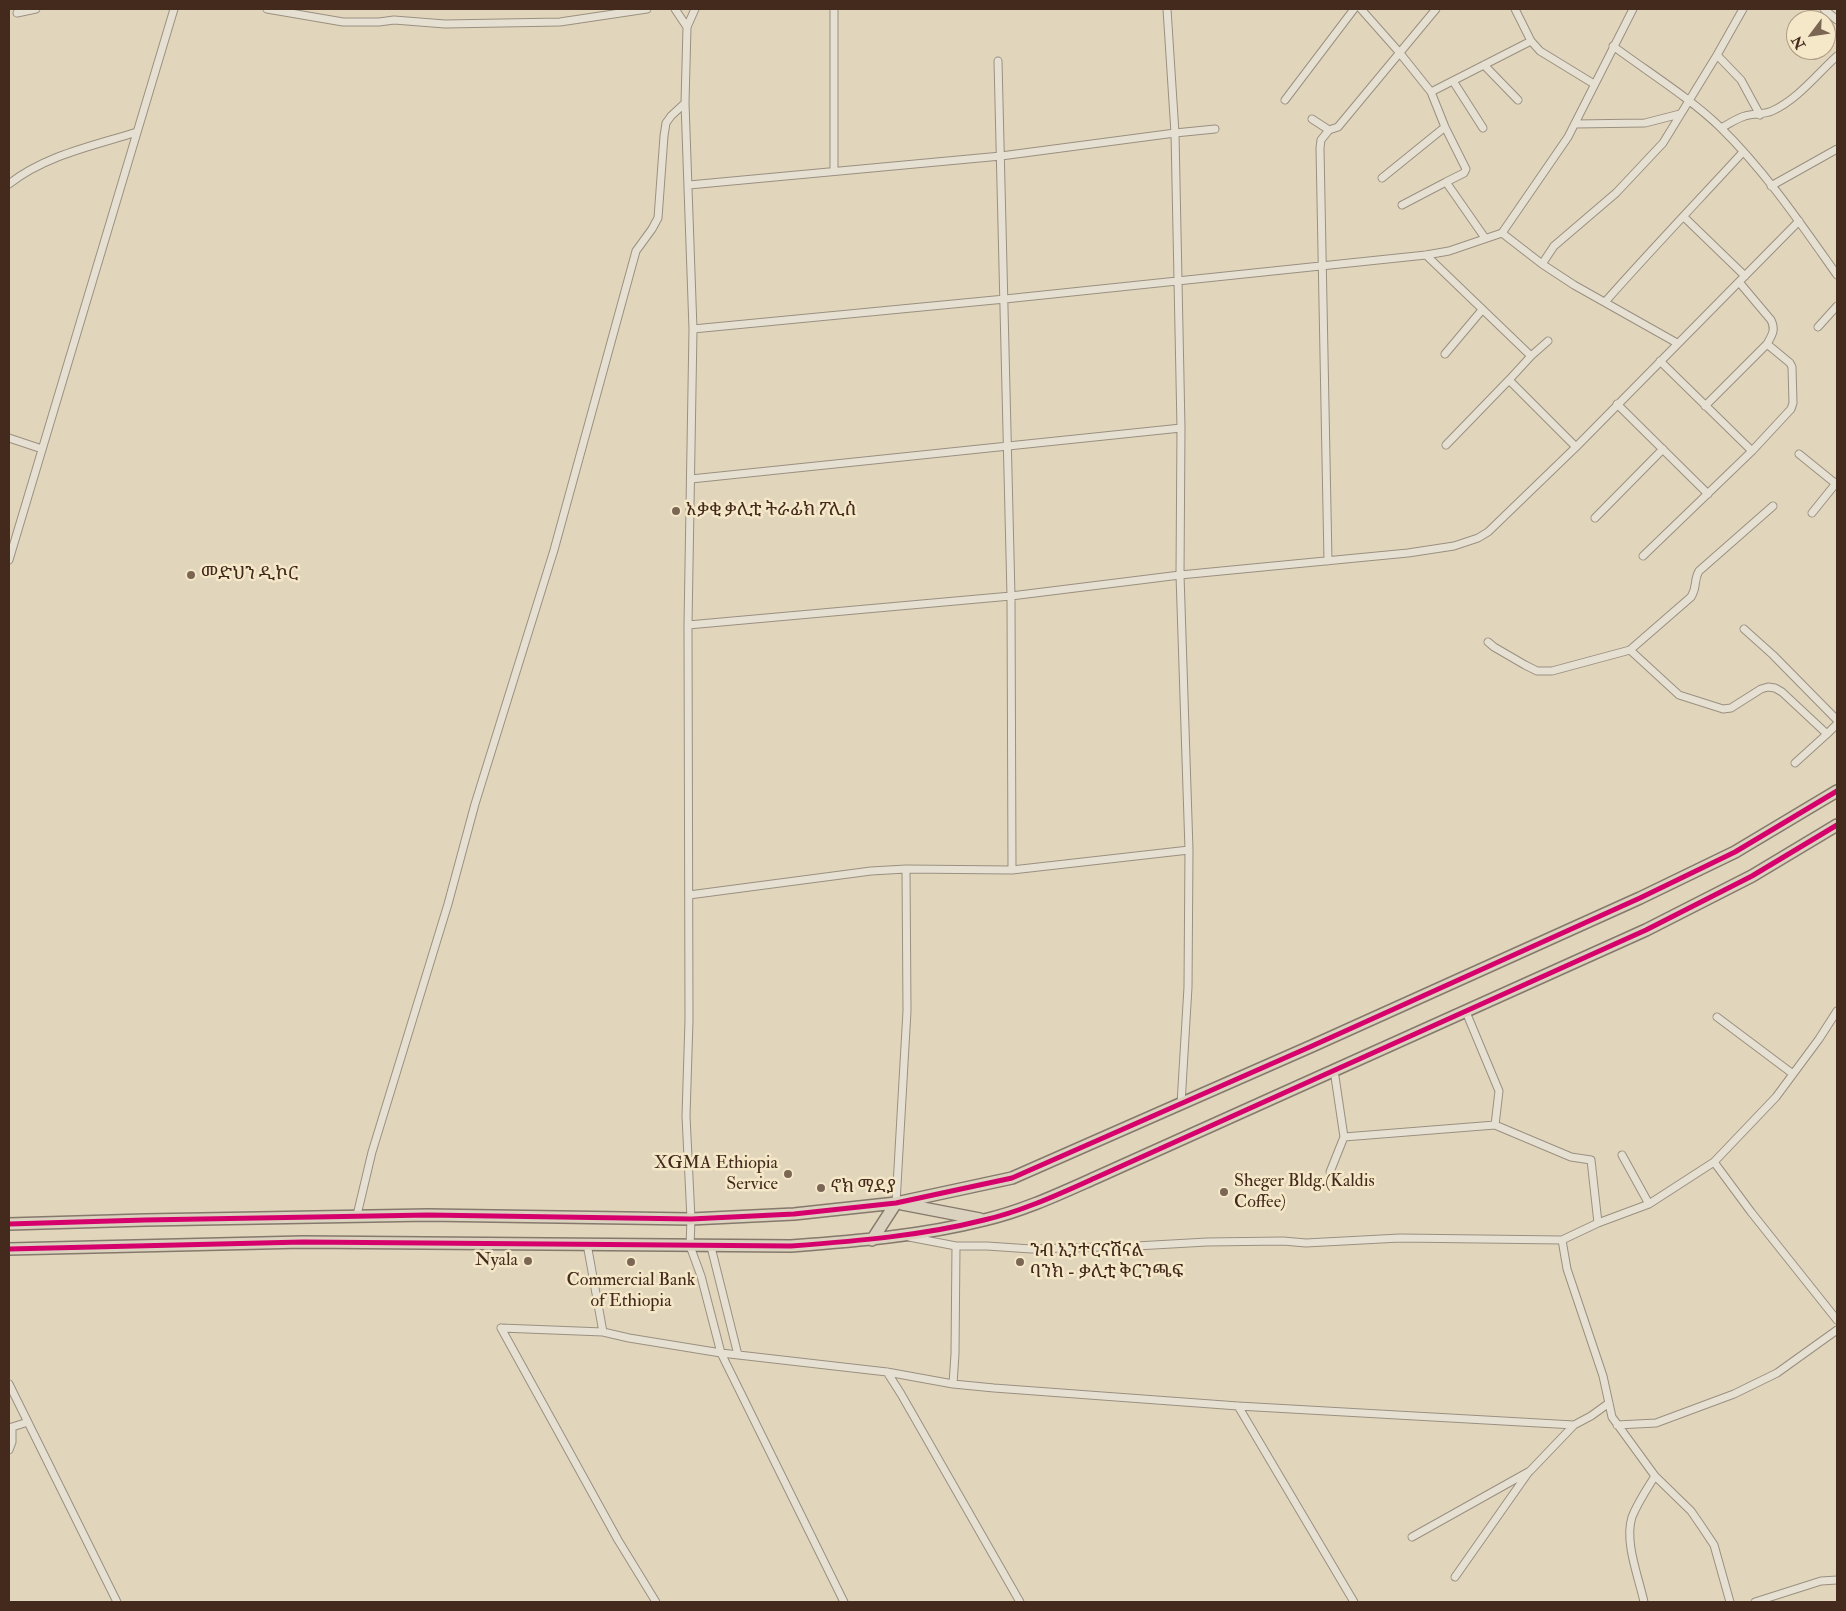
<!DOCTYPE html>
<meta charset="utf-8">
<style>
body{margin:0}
#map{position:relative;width:1846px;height:1611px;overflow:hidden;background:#e1d5bb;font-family:"IM FELL Double Pica",serif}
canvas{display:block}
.frame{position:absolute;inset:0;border:10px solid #442a1d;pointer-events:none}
.north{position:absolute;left:1786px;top:10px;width:50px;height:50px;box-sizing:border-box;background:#f5e8c9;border:1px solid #ae9c84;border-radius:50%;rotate:239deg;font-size:14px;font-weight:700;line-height:20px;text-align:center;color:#442a1d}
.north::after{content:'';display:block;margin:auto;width:18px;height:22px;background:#7b6654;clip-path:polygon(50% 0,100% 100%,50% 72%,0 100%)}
</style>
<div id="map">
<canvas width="1846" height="1611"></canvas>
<div class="frame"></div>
<div class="north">N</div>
</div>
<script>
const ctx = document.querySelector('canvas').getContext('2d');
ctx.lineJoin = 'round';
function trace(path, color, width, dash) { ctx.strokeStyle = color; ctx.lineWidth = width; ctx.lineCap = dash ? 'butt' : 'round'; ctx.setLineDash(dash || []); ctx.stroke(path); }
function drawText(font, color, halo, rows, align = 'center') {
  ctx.font = font + ' "IM FELL Double Pica","Noto Serif Ethiopic",serif'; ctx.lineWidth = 5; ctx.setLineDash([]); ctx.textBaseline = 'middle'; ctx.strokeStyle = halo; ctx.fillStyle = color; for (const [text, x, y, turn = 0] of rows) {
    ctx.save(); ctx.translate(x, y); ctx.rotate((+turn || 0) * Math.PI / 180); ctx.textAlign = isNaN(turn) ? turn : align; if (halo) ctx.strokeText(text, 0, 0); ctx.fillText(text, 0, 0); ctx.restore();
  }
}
const minor = new Path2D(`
 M267 9 343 22H379L394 20 445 24 560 22 647 9
 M675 9 687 27
 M695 9 687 27 685 103 693 329 688 625 689 1020 686 1116 691 1219 690 1246 701 1276 721 1353 844 1602
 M834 9V170
 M1167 9 1175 133 1215 129
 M1361 9 1399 52 1431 92 1531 41
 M1515 9 1531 41 1540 51 1594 84
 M1824 9 1837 20
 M17 13 36 9
 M1613 46C1648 72 1690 98 1720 127 1765 171 1801 224 1837 275
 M1717 55 1741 80 1760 115
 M998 61 1011 596 1012 870
 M1484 65 1518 100
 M1453 81 1483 128
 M1431 92 1445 127 1466 169 1464 173 1446 182 1485 238
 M1285 100 1354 9
 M1312 119 1329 130 1338 127 1436 9
 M1575 124 1645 123 1680 114
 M1721 128C1729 124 1737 118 1745 116 1754 113 1763 115 1772 111 1798 99 1816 75 1837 56
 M1382 178 1445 127
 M9 184C46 155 93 146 137 132
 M689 185 1001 156 1175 133 1181 428 1180 575 1189 850 1188 987 1181 1104
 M1771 186 1837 149
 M1402 205 1446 182
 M1684 217 1745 276
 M1502 233 1542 264 1574 285 1677 343
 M1426 255 1531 356 1509 380 1576 447
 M1542 264 1554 246 1616 193 1663 143 1717 55 1743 9
 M1605 302C1650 251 1697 202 1743 152
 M1818 327 1837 306
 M693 329 1005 299 1426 255 1449 251 1502 233 1568 137 1633 9
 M1445 354 1482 310
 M1531 356 1548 341
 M1660 361 1752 451
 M1617 404 1708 494
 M1705 406 1767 344C1772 335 1776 330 1771 320L1739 282
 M9 438 42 449
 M1446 445 1509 380
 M1799 454 1836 484
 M691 479 1181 428
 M1812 513 1837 482
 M1595 518 1663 449
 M1643 556 1752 451 1791 409 1793 403 1792 367 1790 363 1767 344
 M9 560 174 9
 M1328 561 1320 148 1321 140 1329 130
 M688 625 1011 596 1180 575 1408 553 1454 546 1478 538 1488 532 1576 447 1799 221
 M1744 629 1773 655 1837 720
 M1488 642 1494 647 1525 665 1537 671H1552L1630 650 1691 597C1698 586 1693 581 1699 571L1773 506
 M1630 650 1679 695 1723 709 1731 708 1761 689 1768 687 1775 688 1782 692 1827 734 1837 724
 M1795 763 1827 734
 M689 895 871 871 906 869 1012 870 1189 850
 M1466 1012 1499 1091 1495 1125
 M1717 1017 1793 1074
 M1334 1070 1344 1137 1495 1125 1571 1157 1591 1160 1598 1223
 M1622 1155 1649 1204
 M1714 1162 1751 1212 1837 1320
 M1330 1172 1344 1137
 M896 1203 907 1011 906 869
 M357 1215 372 1152 448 904 475 804 554 550 636 251 652 229 658 218 664 136 666 123 671 116 685 103
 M909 1237 956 1246H987L1031 1249 1136 1246 1207 1242 1283 1241 1306 1243 1400 1238 1562 1240 1598 1223 1649 1204 1714 1162 1776 1097 1819 1039 1837 1011
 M1562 1240 1567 1269 1603 1376 1612 1417 1655 1476 1691 1511 1702 1527 1714 1545 1730 1602
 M587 1244 603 1332
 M711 1247 738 1355
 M501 1328 603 1332 629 1338 721 1353 887 1372 953 1384 994 1388 1238 1406 1574 1425 1591 1416 1609 1403
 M501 1328 618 1540 656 1602
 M887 1372 901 1394 1020 1602
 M9 1384 117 1602
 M953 1384 955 1354 956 1246
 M1238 1406 1354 1602
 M1617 1425 1656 1423 1734 1394 1777 1373 1837 1330
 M9 1428 28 1422
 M9 1450 12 1442V1428
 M1412 1537 1530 1471 1574 1425
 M1455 1577 1528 1473
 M1644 1602C1639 1578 1624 1542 1632 1517 1638 1502 1647 1489 1655 1476
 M1755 1602 1821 1581 1837 1580`);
const primary = new Path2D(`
 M902 1204 980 1219
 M9 1224 145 1220 428 1215 691 1219 794 1214 896 1203 1012 1178 1312 1046 1640 898 1735 852 1837 791
 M872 1240 896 1203
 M9 1249 303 1242 791 1246C856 1241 921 1236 984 1220 1023 1211 1059 1194 1095 1178L1646 930 1752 876 1837 825`);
trace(minor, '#9a9080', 9);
trace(primary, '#84796b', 14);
trace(minor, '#e6e0d3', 7);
trace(primary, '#dad1be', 11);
trace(new Path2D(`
 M9 1224 145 1220 428 1215 691 1219 794 1214 896 1203 1012 1178 1312 1046 1640 898 1735 852 1837 791
 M9 1249 303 1242 791 1246C856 1241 921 1236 984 1220 1023 1211 1059 1194 1095 1178L1646 930 1752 876 1837 825`), '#d6006c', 5);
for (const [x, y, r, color] of [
 [676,511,5,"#7b6654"],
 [191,575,5,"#7b6654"],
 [788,1174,5,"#7b6654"],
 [821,1188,5,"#7b6654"],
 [1224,1192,5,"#7b6654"],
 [528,1261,5,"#7b6654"],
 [631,1262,5,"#7b6654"],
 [1020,1262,5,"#7b6654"]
]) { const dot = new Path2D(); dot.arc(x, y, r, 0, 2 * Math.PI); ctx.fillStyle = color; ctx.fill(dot); trace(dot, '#f5e8c9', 2); }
drawText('18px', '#442a1d', '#f5e8c9', [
 ["አቃቂ ቃሊቲ ትራፊክ ፖሊስ",686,511],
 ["መድህን ዲኮር",201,575],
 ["XGMA Ethiopia",778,1164,"right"],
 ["Service",778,1185,"right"],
 ["Sheger Bldg.(Kaldis",1234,1182],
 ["Coffee)",1234,1203],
 ["ኖክ ማደያ",831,1188],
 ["ንብ ኢንተርናሽናል",1030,1252],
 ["ባንክ - ቃሊቲ ቅርንጫፍ",1030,1273],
 ["Nyala",518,1261,"right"],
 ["Commercial Bank",631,1281,"center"],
 ["of Ethiopia",631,1302,"center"]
], 'left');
</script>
